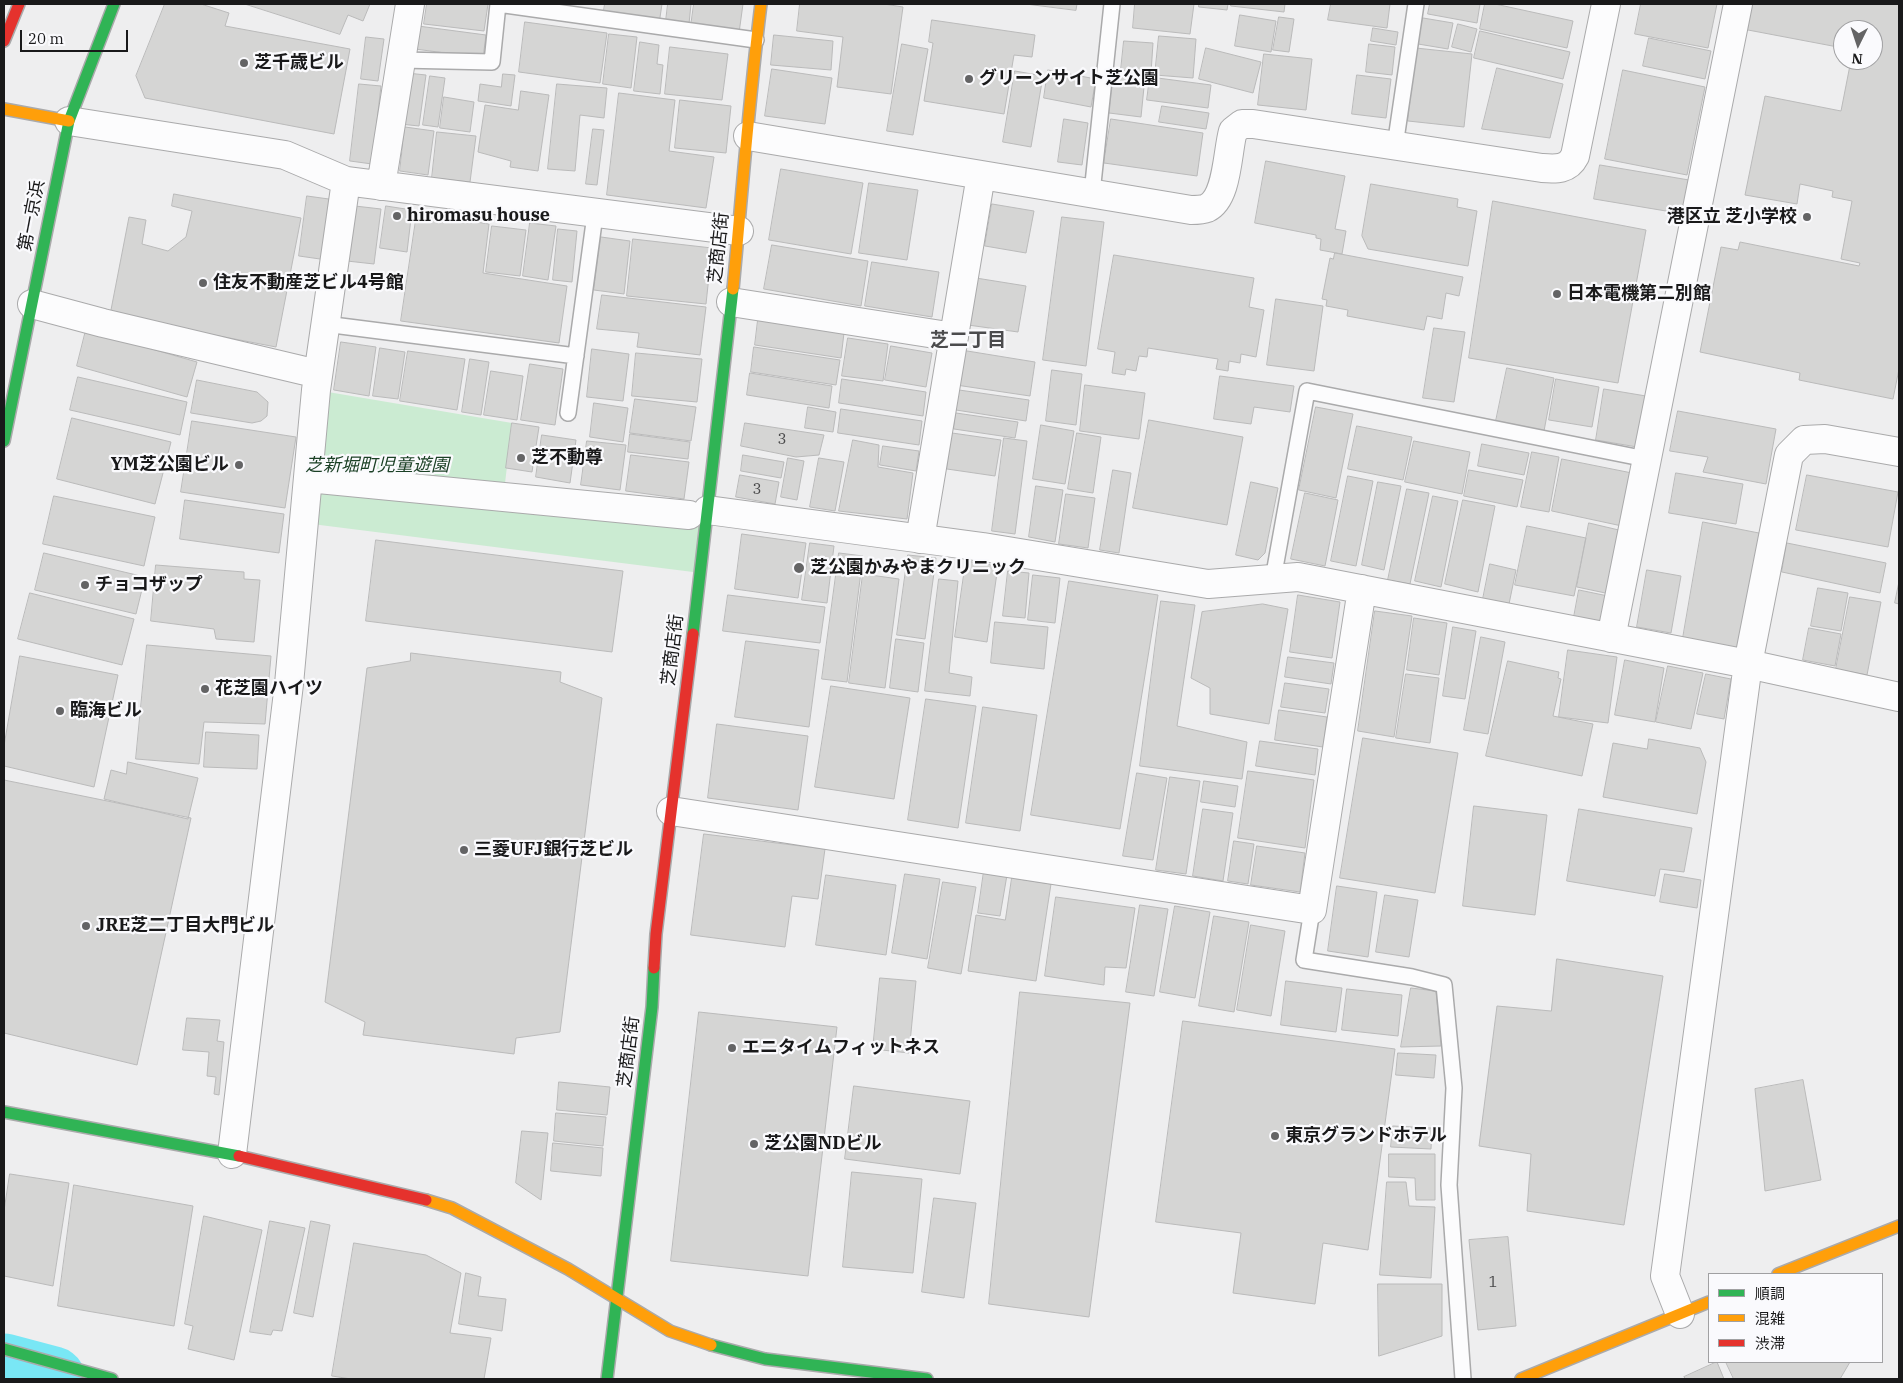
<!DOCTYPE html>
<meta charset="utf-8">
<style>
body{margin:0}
#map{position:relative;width:1903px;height:1383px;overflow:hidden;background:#eeeeef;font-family:"IBM Plex Serif","Noto Sans JP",serif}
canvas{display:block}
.frame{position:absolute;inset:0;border:5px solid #19191a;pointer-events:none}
.legend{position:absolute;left:1708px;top:1273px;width:175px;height:90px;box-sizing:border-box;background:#fafafd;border:1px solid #a0a0a2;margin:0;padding:6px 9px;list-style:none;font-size:15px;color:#19191a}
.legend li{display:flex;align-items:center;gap:10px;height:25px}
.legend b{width:25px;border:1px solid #a0a0a2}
.north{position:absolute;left:1833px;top:20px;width:50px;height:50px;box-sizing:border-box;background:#fafafd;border:1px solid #a0a0a2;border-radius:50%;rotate:184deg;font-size:14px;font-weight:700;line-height:20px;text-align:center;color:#19191a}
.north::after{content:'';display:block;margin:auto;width:18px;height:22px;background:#646465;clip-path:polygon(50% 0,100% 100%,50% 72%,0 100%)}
.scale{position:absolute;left:20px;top:30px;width:108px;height:22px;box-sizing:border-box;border:2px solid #19191a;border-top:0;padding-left:6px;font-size:15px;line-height:18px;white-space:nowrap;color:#19191a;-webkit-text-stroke:4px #fafafd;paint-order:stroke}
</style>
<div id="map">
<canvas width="1903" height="1383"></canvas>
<div class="frame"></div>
<ul class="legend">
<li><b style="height:6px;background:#30b455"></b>順調</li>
<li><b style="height:6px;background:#ff9f0a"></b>混雑</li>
<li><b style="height:6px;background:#e5322d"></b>渋滞</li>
</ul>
<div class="north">N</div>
<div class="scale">20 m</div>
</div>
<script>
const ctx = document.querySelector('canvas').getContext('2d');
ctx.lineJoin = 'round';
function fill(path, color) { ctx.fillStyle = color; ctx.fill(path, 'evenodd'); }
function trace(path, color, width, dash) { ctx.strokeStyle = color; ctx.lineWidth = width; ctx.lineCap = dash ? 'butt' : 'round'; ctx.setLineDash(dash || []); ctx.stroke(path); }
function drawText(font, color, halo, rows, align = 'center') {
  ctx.font = font + ' "IBM Plex Serif","Noto Sans JP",serif'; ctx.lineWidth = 4.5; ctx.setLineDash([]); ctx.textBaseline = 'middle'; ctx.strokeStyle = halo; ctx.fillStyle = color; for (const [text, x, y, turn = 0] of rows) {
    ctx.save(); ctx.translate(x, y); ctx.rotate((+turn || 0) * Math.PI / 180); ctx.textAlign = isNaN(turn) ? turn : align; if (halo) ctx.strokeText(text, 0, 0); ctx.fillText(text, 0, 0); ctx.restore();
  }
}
fill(new Path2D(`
 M316 390 512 423 504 492 707 521 701 573 304 523Z`), '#cbebd2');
trace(new Path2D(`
 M4 1366 53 1379`), '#79e7f5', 65);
const building = new Path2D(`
 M165 4H201L229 13 225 26 350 49 334 134 145 98 136 76Z
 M245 4H370L363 21 348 15 340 34Z
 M427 4H488L484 31 424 24Z
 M605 4H662L659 24 603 16Z
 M668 4H691L689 24 666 21Z
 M694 4H743L739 33 691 26Z
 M800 4H884L903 7 891 94 837 87 843 37 797 31Z
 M1026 4H1077L1076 10Z
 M1135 4H1194L1190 34 1133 28Z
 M1199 4H1228L1227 10 1199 7Z
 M1231 4H1285L1284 12 1231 6Z
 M1331 4H1390L1387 28 1328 20Z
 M1430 4H1480L1477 23 1428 14Z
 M1485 4H1495L1573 21 1567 48 1480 29Z
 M1641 4H1717L1708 48 1635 34Z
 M1753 4H1899V369L1893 399 1799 380 1800 373 1700 352 1721 247 1738 250 1740 242 1859 266 1860 263 1841 259 1852 201 1832 197 1833 191 1800 184 1797 204 1745 195 1765 96 1841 111 1851 60H1873V30H1843V48L1748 30Z
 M1240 15 1276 21 1271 52 1235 46Z
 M1279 17 1294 19 1289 52 1273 50Z
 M1423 18 1453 23 1448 49 1418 44Z
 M932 20 1035 35 1032 57 1014 55 1004 114 924 101 933 43 929 42Z
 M525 22 607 33 600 83 519 72Z
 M1458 24 1477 29 1471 52 1452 47Z
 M418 26 486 35 483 58 415 49Z
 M1373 28 1398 32 1396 45 1371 41Z
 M1480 31 1570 52 1563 79 1474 58Z
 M609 34 637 37 631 88 603 84Z
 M774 35 833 41 831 70 771 65Z
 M1159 36 1196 39 1193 78 1155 75Z
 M366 37 384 39 378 81 361 79Z
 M1649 38 1711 51 1705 79 1643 66Z
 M1124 41 1153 43 1151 73 1121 70Z
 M640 42 659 45 657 64 663 65 660 94 634 91Z
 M902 44 928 49 913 135 887 131Z
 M1369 44 1395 47 1392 75 1366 72Z
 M670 47 728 54 722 100 665 94Z
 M1206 48 1261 62 1253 93 1199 79Z
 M1416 48 1472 54 1464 127 1408 121Z
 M1264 54 1312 59 1306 110 1258 105Z
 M1497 68 1563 84 1550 138 1482 129Z
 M772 69 832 78 825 124 765 116Z
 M1048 70 1096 79 1091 107 1044 98Z
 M1623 70 1705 87 1687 175 1605 159Z
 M1015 71 1043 76 1031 147 1003 142Z
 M407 73 426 75 419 126 400 124Z
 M1114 73 1145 77 1141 117 1109 113Z
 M503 74 515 75 511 106 478 101 480 84 501 87Z
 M1357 75 1391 79 1386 118 1352 114Z
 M430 76 445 78 438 127 423 125Z
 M1150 77 1211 85 1208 108 1147 100Z
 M359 84 381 86 372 164 350 161Z
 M557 84 607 88 604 118 580 115 575 171 548 169Z
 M521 91 549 95 538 171 510 167 511 161 478 152 485 105 518 110Z
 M619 93 675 100 669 151 714 157 706 208 607 195Z
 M444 97 474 102 470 132 440 128Z
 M680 100 731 106 726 153 675 148Z
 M1162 106 1209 113 1206 129 1159 122Z
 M1064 119 1088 123 1082 165 1058 162Z
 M1111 119 1203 133 1197 176 1104 163Z
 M405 127 434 131 428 175 400 171Z
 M593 129 604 130 597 185 586 184Z
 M437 132 476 136 470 182 432 178Z
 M1266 161 1345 176 1335 229 1346 231 1342 254 1320 250 1321 239 1316 238V235L1255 223Z
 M1600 165 1689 180 1684 214 1594 199Z
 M781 169 863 183 851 254 769 240Z
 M869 183 918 190 907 260 859 253Z
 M1371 184 1458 199 1457 207 1477 211 1468 266 1368 249 1362 236Z
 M174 194 301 218 276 347 110 315 129 217 146 220 142 244 168 251 186 237 192 211 172 206Z
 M307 196 336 200 327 260 299 256Z
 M1493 201 1646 230 1618 383 1469 358Z
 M992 204 1034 211 1026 253 985 246Z
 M355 206 381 209 374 264 347 261Z
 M386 206 412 210 407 252 380 248Z
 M417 213 489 224 483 273 567 286 559 343 401 321Z
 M1062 217 1104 222 1086 366 1043 360Z
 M530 223 556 226 548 280 523 276Z
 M492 226 526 230 520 276 486 272Z
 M558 229 577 231 572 282 553 280Z
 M601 237 630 241 624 294 594 290Z
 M633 239 712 248 706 304 627 296Z
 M772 245 868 261 861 306 764 289Z
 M1335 253 1463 277 1459 296 1446 293 1442 319 1427 316 1424 330 1347 316 1348 310 1326 306 1327 300 1322 299 1330 258 1333 259Z
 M1114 255 1254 278 1249 307 1264 310 1256 357 1241 354 1240 363 1229 361 1228 371 1216 369 1218 359 1148 348 1147 357 1139 356 1136 371 1126 369 1125 375 1112 373 1115 352 1098 349Z
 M872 262 939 272 932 317 865 306Z
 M976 278 1026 286 1018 332 968 325Z
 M602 295 706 307 700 355 637 347 639 333 597 329Z
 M1276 299 1323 306 1314 371 1267 365Z
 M758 320 844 333 841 358 755 345Z
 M1434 328 1465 332 1454 402 1423 398Z
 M86 330 197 362 187 397 77 366Z
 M848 338 888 344 883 381 842 376Z
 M341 342 376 347 369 396 334 390Z
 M891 346 932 353 926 387 885 380Z
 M754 347 840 360 836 385 751 372Z
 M380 348 405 352 398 399 373 396Z
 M592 349 629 354 623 401 587 397Z
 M961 350 1035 362 1030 396 956 385Z
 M408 351 465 359 457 410 400 401Z
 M636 353 702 359 697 402 632 396Z
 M470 359 489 362 481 415 462 412Z
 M530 364 563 369 555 425 521 420Z
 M1507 368 1554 378 1544 431 1496 421Z
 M1052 370 1082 374 1076 425 1046 421Z
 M491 371 523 376 517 420 484 415Z
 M750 373 832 386 829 408 747 395Z
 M1220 376 1294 386 1290 412 1254 407 1251 424 1214 419Z
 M78 377 187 402 180 435 70 410Z
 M842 379 926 392 923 416 839 403Z
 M1556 379 1599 387 1592 427 1549 420Z
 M197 380 257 392 268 402 267 416 261 421 252 423 191 413Z
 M1085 385 1145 393 1139 439 1080 431Z
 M1604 389 1646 396 1637 447 1596 440Z
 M959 390 1029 400 1026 421 956 410Z
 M635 399 696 407 691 441 630 433Z
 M594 403 628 408 623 442 590 437Z
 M808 407 836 412 833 432 805 428Z
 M1316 407 1353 414 1336 498 1299 490Z
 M841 409 922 421 919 445 838 433Z
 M1678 411 1776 429 1766 484 1703 472 1708 457 1670 451Z
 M956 413 1018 422 1015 438 954 429Z
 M72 418 171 442 155 504 57 479Z
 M1149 420 1243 437 1227 525 1133 508Z
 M192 421 296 437 285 508 181 492Z
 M512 423 539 427 532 472 506 468Z
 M745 423 824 435 819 455 796 457 741 446Z
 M1041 425 1074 431 1065 484 1033 479Z
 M1357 426 1412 437 1403 480 1348 469Z
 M952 433 1001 440 995 476 947 469Z
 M1077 433 1101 437 1093 493 1068 489Z
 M630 434 690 442 688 459 628 452Z
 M542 435 576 440 570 483 536 477Z
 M1004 438 1027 441 1015 534 992 531Z
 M853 440 879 445 878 467 913 473 907 519 839 511Z
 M587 441 626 445 620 490 581 485Z
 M1414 441 1470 452 1462 494 1405 482Z
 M1482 444 1529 453 1524 475 1478 466Z
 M883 446 919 451 916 471 880 465Z
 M1532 452 1559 457 1549 512 1521 507Z
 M631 455 689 462 684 499 626 491Z
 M743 455 784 462 781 478 741 471Z
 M788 458 804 461 797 500 781 497Z
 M819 458 844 462 835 511 810 507Z
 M1562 459 1632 473 1622 526 1552 511Z
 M1113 470 1131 473 1119 553 1100 550Z
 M1469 470 1523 480 1517 507 1464 496Z
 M1676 473 1743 484 1736 524 1669 513Z
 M740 475 779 482 775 504 736 497Z
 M1807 475 1898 492 1888 547 1796 530Z
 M1348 476 1373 481 1356 566 1331 561Z
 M1251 482 1278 488 1265 553 1258 560 1236 555Z
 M1378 482 1401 486 1384 570 1362 565Z
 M1036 486 1063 490 1055 542 1029 537Z
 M1407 489 1429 493 1410 584 1388 580Z
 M1305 493 1338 500 1325 566 1291 559Z
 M1066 494 1095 498 1088 548 1059 544Z
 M54 496 155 517 144 566 43 544Z
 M1433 496 1458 501 1441 587 1415 581Z
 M185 500 284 514 279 553 180 539Z
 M1463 500 1495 506 1478 592 1445 584Z
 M1703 522 1764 534 1743 649 1683 638Z
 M1589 523 1623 531 1610 594 1577 587Z
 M1527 526 1586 538 1574 596 1515 585Z
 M742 534 806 543 798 598 735 589Z
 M376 540 623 571 612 652 366 621Z
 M810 543 834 546 827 603 802 600Z
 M1787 543 1886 563 1880 593 1782 572Z
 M44 553 145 577 136 614 35 590Z
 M839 553 863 556 847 682 822 679Z
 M908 555 936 558 925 639 897 635Z
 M966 561 998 566 987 642 955 637Z
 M1490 564 1516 570 1509 604 1483 599Z
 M156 565 244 572V579L260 580 254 642 216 639 214 629 151 621Z
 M1647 570 1681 576 1671 633 1637 627Z
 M1008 571 1029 573 1025 618 1003 616Z
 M863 574 899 579 885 688 849 683Z
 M1033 575 1060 578 1055 623 1028 620Z
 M939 579 958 581 949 673 972 677 970 696 925 691Z
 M1069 581 1158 595 1120 829 1031 815Z
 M1899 582V604L1895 603Z
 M1818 588 1848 593 1841 631 1811 626Z
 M1579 590 1608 596 1603 623 1574 617Z
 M30 593 134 619 122 665 18 639Z
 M728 595 825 607 820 643 723 631Z
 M1298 595 1340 602 1332 658 1290 652Z
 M1850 597 1881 602 1867 675 1836 669Z
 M1161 601 1195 605 1177 726 1247 742 1242 779 1140 766Z
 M1263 604 1288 609 1269 724 1210 714V688L1191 678 1202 612Z
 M1375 611 1412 616 1394 737 1358 731Z
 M1414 618 1447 623 1439 675 1407 670Z
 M995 622 1048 627 1044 669 991 663Z
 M1453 627 1476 631 1465 699 1443 696Z
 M1809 628 1841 634 1835 666 1803 660Z
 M1481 637 1505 642 1488 734 1464 730Z
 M896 639 924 643 918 692 890 688Z
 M746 641 819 650 809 727 735 717Z
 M147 645 271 656 265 724 204 722 199 764 136 759Z
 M1568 650 1617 657 1608 723 1559 717Z
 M411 653 561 672 560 682 602 698 560 1032 516 1038 514 1054 363 1035 365 1022 325 1002 367 668 410 661Z
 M20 656 118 675 94 787 4 766V746Z
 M1288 657 1334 663 1331 684 1285 677Z
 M1625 660 1664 668 1655 722 1615 715Z
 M1508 661 1559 672 1558 678 1561 679 1553 716 1593 724 1582 776 1486 756Z
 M1668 666 1703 673 1691 729 1656 722Z
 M1406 674 1439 678 1430 743 1396 738Z
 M1706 674 1731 679 1724 719 1697 714Z
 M1285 683 1329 689 1325 713 1281 707Z
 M831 686 910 698 894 799 815 787Z
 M926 699 976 706 958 828 908 820Z
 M983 707 1037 715 1020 831 966 823Z
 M1279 710 1327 717 1323 747 1275 740Z
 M717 724 808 736 798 810 708 798Z
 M206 732 259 735 257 769 204 767Z
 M1363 738 1458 753 1435 893 1340 878Z
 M1649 739 1700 748 1706 762 1697 814 1603 797 1613 743 1647 749Z
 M1260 741 1318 749 1315 775 1256 766Z
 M128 762 198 778 188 819 104 799 111 770 126 774Z
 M1248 771 1314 780 1305 848 1238 838Z
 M1137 773 1167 778 1153 860 1123 856Z
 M1170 777 1200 781 1186 874 1156 870Z
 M4 780 191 818 137 1065 4 1033Z
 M1204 781 1238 786 1235 807 1201 802Z
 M1474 806 1547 815 1535 915 1463 906Z
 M1203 809 1233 813 1223 881 1193 876Z
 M1579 809 1692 828 1684 872 1660 869 1655 896 1567 881Z
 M704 834 825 849 818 899 792 896 785 947 691 935Z
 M1234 841 1254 844 1248 884 1228 881Z
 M1257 846 1305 853 1300 892 1251 885Z
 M984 871 1007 875 1000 916 978 913Z
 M905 874 940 879 927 959 892 953Z
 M1665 874 1701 880 1697 908 1660 902Z
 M826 875 896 885 886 955 816 945Z
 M1012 878 1051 884 1036 981 968 971 976 915 1005 920Z
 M943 882 976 887 961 974 928 968Z
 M1337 886 1377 892 1368 957 1328 951Z
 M1385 895 1418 900 1409 957 1376 952Z
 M1056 897 1135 908 1126 968 1105 967 1104 985 1045 976Z
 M1140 905 1168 909 1154 996 1126 992Z
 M1175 906 1210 912 1195 998 1160 992Z
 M1214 916 1249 922 1234 1012 1199 1006Z
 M1251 925 1285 931 1271 1016 1237 1010Z
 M1557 959 1663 976 1624 1225 1527 1211 1531 1154 1479 1146 1497 1006 1551 1011Z
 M880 978 916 981 909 1053 873 1049Z
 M1286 981 1342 988 1336 1032 1281 1025Z
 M1411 988 1436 991 1441 1046 1401 1047Z
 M1347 989 1402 995 1398 1036 1342 1030Z
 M1020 992 1130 1003 1089 1317 989 1304Z
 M699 1012 837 1027 808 1276 671 1261Z
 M187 1018 220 1020 217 1041 224 1042 219 1095 214 1094 216 1077 207 1076 209 1052 183 1050Z
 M1183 1021 1395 1049 1368 1250 1323 1243 1315 1304 1233 1293 1241 1233 1156 1222Z
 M1398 1053 1436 1055 1434 1078 1396 1075Z
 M1803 1080 1821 1180 1765 1191 1755 1089Z
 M559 1082 610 1087 607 1115 557 1110Z
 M854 1086 970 1101 960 1174 845 1159Z
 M556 1113 606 1117 603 1146 554 1141Z
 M1393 1126 1432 1128 1431 1149 1391 1147Z
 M522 1131 548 1133 541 1200 516 1183Z
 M553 1143 603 1148 601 1176 551 1171Z
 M1389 1154H1435V1200H1416L1415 1178 1389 1177Z
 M852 1172 922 1179 913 1273 843 1267Z
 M10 1174 69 1183 53 1286 4 1276V1211Z
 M1387 1182H1406L1409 1206 1435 1207 1431 1278 1380 1275Z
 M74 1185 193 1206 174 1326 58 1306Z
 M934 1198 976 1203 964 1298 922 1292Z
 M204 1216 262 1230 234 1360 188 1349 193 1326 185 1324Z
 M270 1221 305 1228 282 1331 273 1330 271 1335 250 1332Z
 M311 1221 330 1225 313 1317 294 1313Z
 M1508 1237 1516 1326 1478 1330 1469 1240Z
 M354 1243 426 1255 461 1273 450 1333 491 1338 484 1379H351L332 1376Z
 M466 1273 481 1277 478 1296 506 1299 502 1331 459 1324Z
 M1378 1284H1442V1336L1379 1356Z
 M1717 1362 1724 1379H1686L1684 1377Z
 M1726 1362H1850L1840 1379H1734Z`);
fill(building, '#d5d5d4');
trace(building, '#bababa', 1);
const lane = new Path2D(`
 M401 60 492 62 498 4 756 40
 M1395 146 1416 4
 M1092 193 1112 4
 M325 324 576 356
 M568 413 595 215
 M1273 579 1307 391 1646 459
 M1312 910 1304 960 1412 977 1444 985 1454 1088 1449 1185 1463 1379`);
const street = new Path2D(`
 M69 121 285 155 346 181 739 231
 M748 136 1191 210C1196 210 1202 210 1207 208 1228 198 1227 152 1233 131L1242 124H1253L1542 168C1556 169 1568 170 1575 156L1606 4
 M381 186 410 4
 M731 302 954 337
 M32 304 103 323 318 374
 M308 478 689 515
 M708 510 983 547 1208 584 1298 577 1748 664 1899 697
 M920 539 981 175
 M1611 638 1738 4
 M671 811 1312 910 1362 589
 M232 1154 289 684 316 390 346 181
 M1680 1314 1665 1276 1748 664 1789 455 1804 440 1825 439 1899 452`);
const fast = new Path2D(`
 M4 441 69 121 114 4
 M693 634 733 289
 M4 1112 239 1156
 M711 1345 765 1359 927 1379
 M4 1349 112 1379
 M607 1379 652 1007 654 968`);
const slow = new Path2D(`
 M4 109 69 121
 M733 289C742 194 749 99 761 4
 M426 1200 452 1208 568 1269 670 1331 711 1345
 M1778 1274 1899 1226
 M1521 1379 1709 1302`);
const jam = new Path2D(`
 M4 41 19 4
 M654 968 656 934 693 634
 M239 1156 426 1200`);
trace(lane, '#aaaaab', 18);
trace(street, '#aaaaab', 30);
trace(fast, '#aaaaab', 14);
trace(slow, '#aaaaab', 14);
trace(jam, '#aaaaab', 14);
trace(lane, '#fcfcfd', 15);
trace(street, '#fcfcfd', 28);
trace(fast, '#30b455', 11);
trace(slow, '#ff9f0a', 11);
trace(jam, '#e5322d', 11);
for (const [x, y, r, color] of [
 [244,63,5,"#646465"],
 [969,79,5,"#646465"],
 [397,216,5,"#646465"],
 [1807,217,5,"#646465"],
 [203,283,5,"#646465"],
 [1557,294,5,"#646465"],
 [521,458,5,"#646465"],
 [239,465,5,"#646465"],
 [799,568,6,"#646465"],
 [85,585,5,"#646465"],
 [205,689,5,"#646465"],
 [60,711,5,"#646465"],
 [464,850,5,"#646465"],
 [86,926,5,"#646465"],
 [732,1048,5,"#646465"],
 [1275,1136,5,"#646465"],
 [754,1144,5,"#646465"]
]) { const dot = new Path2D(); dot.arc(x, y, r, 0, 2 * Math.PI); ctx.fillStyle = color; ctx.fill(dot); trace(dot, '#fafafd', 2); }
drawText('15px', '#49494a', null, [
 ["3",782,440],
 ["3",757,490],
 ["1",1493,1283]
]);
drawText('bold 18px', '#19191a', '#fafafd', [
 ["芝千歳ビル",254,63],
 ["グリーンサイト芝公園",979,79],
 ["hiromasu house",407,216],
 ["港区立 芝小学校",1797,217,"right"],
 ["住友不動産芝ビル4号館",213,283],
 ["日本電機第二別館",1567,294],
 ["芝不動尊",531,458],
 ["YM芝公園ビル",229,465,"right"],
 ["芝公園かみやまクリニック",810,568],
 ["チョコザップ",95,585],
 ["花芝園ハイツ",215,689],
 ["臨海ビル",70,711],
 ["三菱UFJ銀行芝ビル",474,850],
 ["JRE芝二丁目大門ビル",96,926],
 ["エニタイムフィットネス",742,1048],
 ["東京グランドホテル",1285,1136],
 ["芝公園NDビル",764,1144]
], 'left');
drawText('18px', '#19191a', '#fafafd', [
 ["第一京浜",32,216,-79],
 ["芝商店街",719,248,-84],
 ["芝商店街",673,650,-83],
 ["芝商店街",629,1052,-83]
]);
drawText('italic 18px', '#1c4126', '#fafafd', [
 ["芝新堀町児童遊園",377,466]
]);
drawText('bold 19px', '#4b4b4d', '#fafafd', [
 ["芝二丁目",968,341]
]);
</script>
